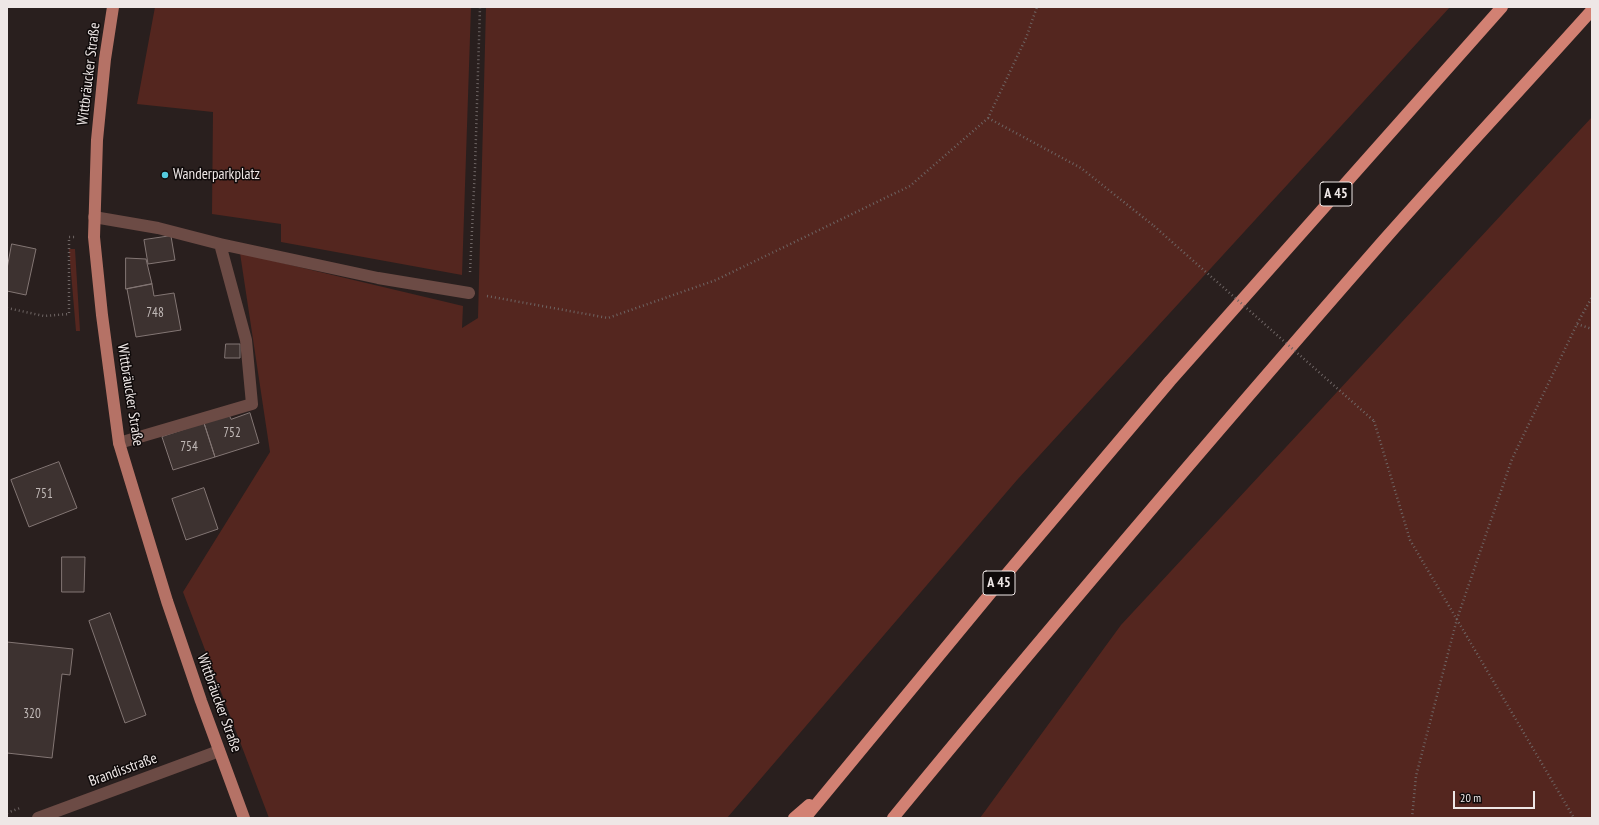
<!DOCTYPE html>
<meta charset="utf-8">
<style>
body{margin:0}
#map{position:relative;width:1599px;height:825px;overflow:hidden;background:#291f1e;font-family:"PT Sans Narrow",sans-serif}
canvas{display:block}
.frame{position:absolute;inset:0;border:8px solid #eee7e6;pointer-events:none}
.scale{position:absolute;left:1453px;top:791px;width:82px;height:18px;box-sizing:border-box;border:2px solid #eee7e6;border-top:0;padding-left:5px;font-size:12px;line-height:14px;white-space:nowrap;color:#eee7e6;-webkit-text-stroke:3px #0f0a0a;paint-order:stroke}
</style>
<div id="map">
<canvas width="1599" height="825"></canvas>
<div class="frame"></div>
<div class="scale">20 m</div>
</div>
<script>
const ctx = document.querySelector('canvas').getContext('2d');
ctx.lineJoin = 'round';
function fill(path, color) { ctx.fillStyle = color; ctx.fill(path, 'evenodd'); }
function trace(path, color, width, dash) { ctx.strokeStyle = color; ctx.lineWidth = width; ctx.lineCap = dash ? 'butt' : 'round'; ctx.setLineDash(dash || []); ctx.stroke(path); }
function drawText(font, color, halo, rows, align = 'center') {
  ctx.font = font + ' "PT Sans Narrow",sans-serif'; ctx.lineWidth = 3; ctx.setLineDash([]); ctx.textBaseline = 'middle'; ctx.strokeStyle = halo; ctx.fillStyle = color; for (const [text, x, y, turn = 0] of rows) {
    ctx.save(); ctx.translate(x, y); ctx.rotate((+turn || 0) * Math.PI / 180); ctx.textAlign = isNaN(turn) ? turn : align; if (halo) ctx.strokeText(text, 0, 0); ctx.fillText(text, 0, 0); ctx.restore();
  }
}
fill(new Path2D(`
 M155 7H471L462 275 281 242V224L212 214 213 112 137 104Z
 M486 7H1450L1017 480 727 818H269L183 592 270 452 240 253 463 306 462 328 478 318Z
 M1592 117V818H980L1121 625Z
 M69 249H75L80 331H76Z`), '#54261f');
const building = new Path2D(`
 M171 236 175 260 148 264 144 240Z
 M12 244 36 249 26 295 7 291V269Z
 M126 258 146 259 152 284 126 289Z
 M152 284 154 296 174 293 181 330 136 337 127 289Z
 M226 344H240V358H225Z
 M250 413 259 443 215 457 204 423 229 415 231 419Z
 M204 423 215 457 173 470 162 437Z
 M59 462 77 508 29 527 11 480Z
 M204 488 218 529 186 540 172 499Z
 M62 557H85L84 592H62Z
 M110 613 146 715 125 723 89 621Z
 M7 642 73 649 70 675 62 674 52 758 7 753Z`);
fill(building, '#3d3230');
trace(building, '#837674', 1);
trace(new Path2D(`
 M988 118 1081 168 1154 226
 M470 272 475 168 480 7
 M487 296 608 318 716 280 910 186 988 118 1026 38 1037 7
 M7 308 44 316 69 314V237H75
 M1577 324 1592 329
 M1374 421 1410 540 1574 818
 M7 813 20 808
 M1412 818 1416 776 1457 619 1512 459 1577 324 1592 297`), '#6e6564', 2.5, [1, 3]);
trace(new Path2D(`
 M94 217 158 228 220 244 378 278 469 293
 M119 443 252 404 246 340 220 244
 M38 818 219 751`), '#6c4b45', 12);
trace(new Path2D(`
 M113 7 105 59 97 140 94 237 102 315 119 443 167 601 201 701 244 818`), '#b57266', 12);
trace(new Path2D(`
 M794 818 809 805
 M805 818 999 583 1170 381 1502 7
 M893 818C1053 623 1217 431 1383 241 1452 163 1523 87 1592 10`), '#d28173', 12);
trace(new Path2D(`
 M1154 226 1374 421`), '#6e6564', 2.5, [1, 3]);
for (const [x, y, r, color] of [
 [165,175,4,"#54cade"]
]) { const dot = new Path2D(); dot.arc(x, y, r, 0, 2 * Math.PI); ctx.fillStyle = color; ctx.fill(dot); trace(dot, '#0f0a0a', 1.5); }
drawText('13px', '#c2bab8', null, [
 ["748",155,313],
 ["752",232,433],
 ["754",189,447],
 ["751",44,494],
 ["320",32,714]
]);
for (const [x, y, w] of [
 [1336,194,32],
 [999,583,32]
]) { const box = new Path2D(); box.roundRect(x - w / 2, y - 12, w, 24, 3); ctx.fillStyle = '#0f0a0a'; ctx.fill(box); trace(box, '#eee7e6', 1); }
drawText('bold 14px', '#eee7e6', null, [
 ["A 45",1336,194],
 ["A 45",999,583]
]);
drawText('15px', '#eee7e6', '#0f0a0a', [
 ["Wittbräucker Straße",89,74,-83],
 ["Wittbräucker Straße",130,395,81],
 ["Wittbräucker Straße",219,703,70],
 ["Brandisstraße",123,770,-20]
]);
drawText('15px', '#eee7e6', '#0f0a0a', [
 ["Wanderparkplatz",173,175]
], 'left');
</script>
